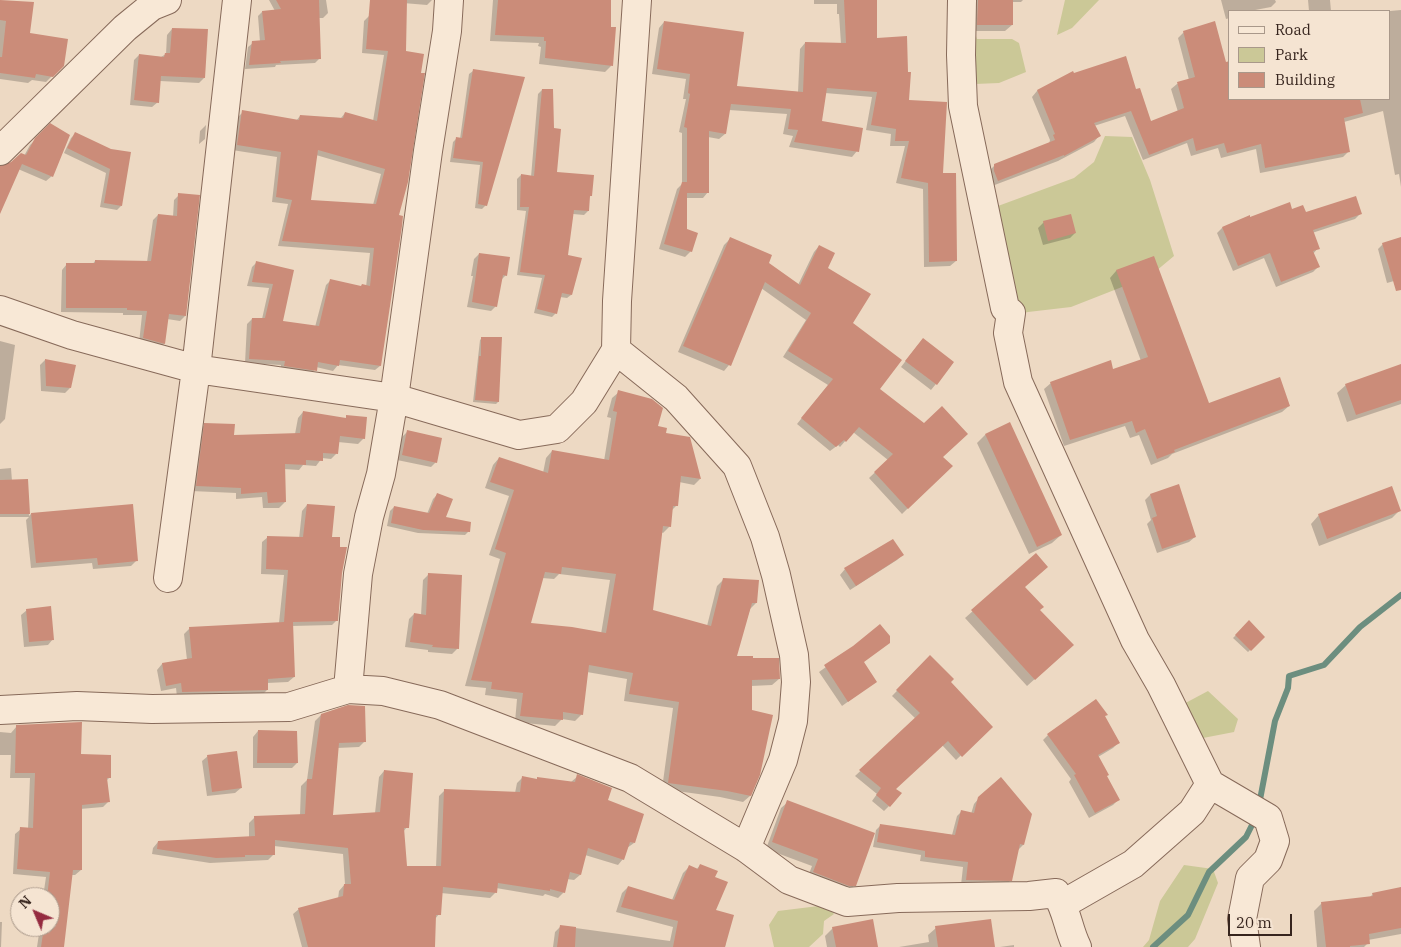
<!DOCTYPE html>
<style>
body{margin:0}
#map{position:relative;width:1401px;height:947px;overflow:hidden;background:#edd9c3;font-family:"IBM Plex Serif",serif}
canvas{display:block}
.legend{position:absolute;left:1228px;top:10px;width:162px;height:90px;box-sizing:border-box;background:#f5e4d2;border:1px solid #a9988a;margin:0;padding:6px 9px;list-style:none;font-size:15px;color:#37251e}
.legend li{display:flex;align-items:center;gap:10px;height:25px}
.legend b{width:25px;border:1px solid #a9988a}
.north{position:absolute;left:10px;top:887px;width:50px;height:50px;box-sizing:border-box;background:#f5e4d2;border:1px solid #a9988a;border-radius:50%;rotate:315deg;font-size:14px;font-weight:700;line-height:20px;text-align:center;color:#37251e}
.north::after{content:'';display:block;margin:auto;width:18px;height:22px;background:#952b40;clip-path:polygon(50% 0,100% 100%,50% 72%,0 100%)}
.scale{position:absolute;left:1228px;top:914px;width:64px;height:22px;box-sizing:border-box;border:2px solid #37251e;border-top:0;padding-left:6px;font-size:15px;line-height:18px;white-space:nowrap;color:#37251e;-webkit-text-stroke:4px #f5e4d2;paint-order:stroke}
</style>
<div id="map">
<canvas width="1401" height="947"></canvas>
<ul class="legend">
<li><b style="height:6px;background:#f8e8d6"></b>Road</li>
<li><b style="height:14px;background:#cbc897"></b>Park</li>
<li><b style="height:14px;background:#cb8c79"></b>Building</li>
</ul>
<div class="north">N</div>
<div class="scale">20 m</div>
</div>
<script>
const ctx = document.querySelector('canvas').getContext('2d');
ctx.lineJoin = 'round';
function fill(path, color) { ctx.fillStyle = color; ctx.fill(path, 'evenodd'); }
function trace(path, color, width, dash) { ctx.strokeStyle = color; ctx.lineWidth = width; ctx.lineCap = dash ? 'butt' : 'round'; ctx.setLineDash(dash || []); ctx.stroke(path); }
fill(new Path2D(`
 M1065 0H1099L1072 28 1057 35Z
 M974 30 977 39H1012L1019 43 1026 72 999 83 975 84Z
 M1105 136 1132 137 1150 180 1174 256 1150 276 1071 307 1028 312 1017 315 1010 266 998 206 1074 178 1094 162Z
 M1208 691 1238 719 1234 732 1203 738 1178 707Z
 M1184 865 1213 869 1218 883 1195 939 1188 947H1143L1149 940 1160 901Z
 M827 905 834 914 824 921 823 934 809 947H774L769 925 778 911Z`), '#cbc897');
fill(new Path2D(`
 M0 0 29 34 63 65 46 82 32 80 28 83 0 79Z
 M269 0H326L328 13 323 18H318L319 59 315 63 276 65 275 67 245 69 248 47 253 43 260 42 258 16 262 12 275 11Z
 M391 0H432L427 5 391 2Z
 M493 0H609L611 66 605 72 539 64 541 47 538 46 539 43 490 41Z
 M814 0H876L875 39 942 174 956 261 950 266 924 267 923 189 896 183 905 146H890L891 134 866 130 872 97 825 93 821 122 857 151 852 157 789 147 793 136 783 134 787 114 729 110 725 134 719 139 708 137V192L703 198H686V230L691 251 685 257 659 249 677 189 682 184V133L679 132 686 99H683L686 79 652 74 659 28 664 22 735 87 798 92 800 49 805 43 841 44 839 14H837V4H814Z
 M970 0H1023L1021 2H1012V25L1005 31H971Z
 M1221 0H1275L1276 2 1271 7 1250 11H1230V18L1226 19Z
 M1308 0H1330L1331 11H1309Z
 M1401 10V187L1399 174 1395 175 1383 111 1344 122 1349 151 1343 157 1260 173 1256 149 1221 158 1218 148 1191 156 1187 143 1143 160 1125 116 1094 126 1099 136 1094 142 1058 161 992 186 989 171 995 165 1049 144 1050 140 1032 97 1037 91 1074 75 1135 90 1150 123 1178 112 1171 89 1177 84 1189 80 1178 38 1184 32 1230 99H1290L1291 105 1314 99H1390V11Z
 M369 16 406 19 398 216 380 366 375 370 338 365 333 371 316 367 311 375 280 371 281 365 245 363 247 324 252 319H262L269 288 247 286 252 267 257 262 292 271 282 322 315 327 326 285 331 280 360 287H366L370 253 278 246 288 204 272 202 277 157 232 150 238 117 243 112 296 121 300 116 341 118 345 113 373 121 384 55 362 53 364 21ZM316 155 381 174 373 205 310 201Z
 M172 29 204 78 199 83 160 81 158 102 152 107 130 105 134 60 139 55 161 57 166 54 167 35Z
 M473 71 524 78 486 205 482 209 475 208 480 165 450 162 453 142 456 139H460L469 74Z
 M542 90 556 173 591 195 589 198 588 211 584 215 573 214 567 255 571 295 567 298 560 297 556 313 552 317 534 313 542 278 517 275 526 211 517 210V179L521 175 531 177 538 94Z
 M51 125 52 176 46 181 18 169 0 209V167H5L24 156 30 145Z
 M206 125 205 139 199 144 200 131Z
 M76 133 110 150 121 206 117 210 100 207 106 173 64 153 71 138Z
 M179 195 198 196 185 316 180 321 167 319 164 344 159 349 139 343 142 315H123V313L61 312 62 270 67 264 92 265 95 261 147 262 153 220 158 215 173 217 174 200Z
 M1292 210 1305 213 1360 214 1355 219 1312 233 1318 248 1313 254 1318 267 1313 272 1276 287 1264 258 1233 271 1217 233 1222 228 1249 217 1250 218Z
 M1044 222 1075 233 1070 238 1043 245 1038 228Z
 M730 239 798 285 814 252 819 246 826 268 851 323 878 389 951 466 902 514 869 478 888 460 853 432 840 447 838 445 830 451 797 424 828 385 783 357 806 320 761 288 729 365 724 371 678 352 724 245Z
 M1401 243V279L1387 283 1378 249 1383 244Z
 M479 254 506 275 501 280 496 306 491 311 467 307 473 276H471L474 259Z
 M1153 257 1208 404 1289 406 1282 412 1172 454 1168 458 1151 465 1139 435 1130 438 1125 426 1064 446 1044 389 1051 383 1113 371 1141 361 1110 278 1116 271Z
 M482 338 498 402 496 404 473 402 480 340Z
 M0 341 15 345 5 419 0 424Z
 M918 345 953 363 931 390 901 367Z
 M45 360 70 388 65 393 41 391 40 365Z
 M1401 366V404L1347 422 1337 393 1346 385Z
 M619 392 665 434 700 479 694 485 679 482 676 506 671 511 670 526 663 533 661 532 651 611 707 626 717 586 724 579 756 603 750 609 735 657 779 679 772 685 751 686 750 796 743 802 720 797 662 789 673 708 624 701 627 679 587 672 582 714 575 721 562 719 555 726 515 722 517 699 485 695 486 688 465 686 500 559 489 555 509 496 485 488 493 465 499 458 543 473 546 458 552 451 604 461 611 418 607 417 612 398ZM559 574 610 580 601 634 530 624 542 578 554 579Z
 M303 412 344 419 347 417 364 438 358 444 338 442 336 454 331 459 322 458 316 466 303 465 299 470 284 469 285 502 279 508H263L262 497 236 499V493L191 491 199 430 205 425 233 436 295 434 298 418Z
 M1009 424 1061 535 1052 543 1029 554 977 443 985 435Z
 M407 432 436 462 431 467 397 460 402 437Z
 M11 468 12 481 27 480 29 516 31 514 137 560 131 566 93 569 92 563 31 568 26 520 29 517H0V469Z
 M1178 486 1195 537 1189 542 1157 553 1147 524 1151 520 1145 500 1150 495Z
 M437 495 445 518 469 531 465 535 418 533 387 526 390 511 394 507 427 514 433 499Z
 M307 505 331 538 341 572 337 620 332 625 292 626 294 677 288 682 267 683V690L262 695 177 697 176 688 161 691 157 670 162 664 187 660 184 634 190 628 279 623 284 575 261 574 262 542 268 537 299 539 302 511Z
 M1400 510 1392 518 1319 546 1311 524 1319 515Z
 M902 555 897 560 850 590 840 575 845 569Z
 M1036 555 1024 587 1065 652 1027 686 965 618Z
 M428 575 458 648 452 654 428 652V650L405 647 409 619 414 614 421 615 423 580Z
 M27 610 53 639 48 645 24 647 21 615Z
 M1249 622 1263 637 1248 652 1233 638Z
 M854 647 875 682 842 706 819 672Z
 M930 657 949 682 991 727 956 760 942 745 895 789 889 806 884 811 872 801 877 794 855 776 916 719 892 696Z
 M321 715 365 741 359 747 337 748 332 816 375 813 379 777 384 771 407 827 403 832 405 867H436L439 796 445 790 515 793 517 783 522 778 571 782 578 776 607 801 634 843 627 848 623 859 618 865 585 855 580 875 574 880 567 879 564 892 558 898 545 894 543 896 496 888V892L490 898 441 893 439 914 435 919 434 947H302L293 914 299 909 338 899 339 891 345 884 343 854 274 846V854L268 860 210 863 152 854 153 848 158 842 249 838V823L255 817 300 815 301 786 307 780 315 721Z
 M1104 717 1119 742 1113 748 1098 757 1106 777 1119 799 1113 805 1089 818 1069 782 1071 779 1043 740 1048 735Z
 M17 726 80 755 109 778 106 781 109 801 103 807 80 809 81 870 75 875H71L62 947H37L40 927H50V897H43L46 877 13 874 15 834 21 829H28L30 778H10L11 755H0V732L11 733Z
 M258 731 297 763 292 768H253V737Z
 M208 756 241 788 235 793 207 796 202 761Z
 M979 798 1031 815 1023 845 1018 850 1011 880 1005 885H961L963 867 920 861 921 855 873 847 876 830 881 825 952 835 957 816 962 811 971 814 974 804Z
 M788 802 855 885 847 892 807 879 812 866 766 849 781 808Z
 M700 865 714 877 715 910 726 942 725 947H553L555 932 561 926 670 941 673 927 616 912 622 893 628 887 672 900 683 873 689 867 696 870Z
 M1401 889V934L1368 940V943L1364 947H1317L1314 911 1322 903 1370 897 1373 894Z
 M0 922H2L1 947H0Z
 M833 928 877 947H827L825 936Z
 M936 928 994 947H899L929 942 928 935Z
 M1014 945V947H1000Z`), '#0003');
trace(new Path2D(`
 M1259 805 1275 721 1288 688 1289 676 1324 665 1360 627 1401 595
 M1153 947 1188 915 1209 872 1246 837 1256 817`), '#6c8e7f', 6);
fill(new Path2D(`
 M0 0 34 2 30 33 68 39 64 66 53 77 36 74 35 78 0 73V57H2L6 21 0 20Z
 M276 0H319L321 59 280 61 281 63 249 65 252 41 265 40 262 11 281 9Z
 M370 0H407L406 51 424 54 421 73H425L408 182 399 215 403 216 402 226 381 366 340 360 339 366 318 362 317 371 284 366 285 361 249 359 252 318H265L273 284 252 282 256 261 294 270 283 321 319 326 330 279 361 286 362 284 370 286 374 248 282 241 292 200 276 197 281 152 237 145 242 110 299 120 300 115 343 118 345 112 377 121 388 51 366 49ZM318 150 385 169 376 204 311 200Z
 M498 0H611V27H616L613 66 545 58 546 41H544V37L495 35Z
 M844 0H877V38L907 36 908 72H911L909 100 947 102 943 173H956L957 261 929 262 928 183 901 178 909 141H895L896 129 871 125 877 92 827 88 822 121 863 128 859 152 794 142 798 130 788 129 791 109 731 104 726 134 709 131V193H687V229L698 233 692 252 664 244 682 182H687V128L684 127 690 94 688 93 690 74 657 69 664 21 744 32 737 86 803 92 805 42 846 43Z
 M978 0H1013V25H977Z
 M1215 21 1226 62 1230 61V99H1360L1363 113 1344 118 1350 152 1265 168 1261 144 1227 153 1224 143 1196 151 1193 138 1149 155 1131 111 1094 123 1101 136 1064 156V155L998 181 994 171V164L1055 140 1053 135 1055 134 1037 90 1073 71 1074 73 1126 56 1136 89 1140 88 1151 121 1184 108 1177 82 1195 77 1183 31Z
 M172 28 208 29 205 78 161 76 159 103 134 100 139 54 164 57 165 53H170Z
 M473 69 525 77 487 206 478 204 483 162 453 158 456 137 462 138Z
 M542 89H553L554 128 561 129 557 172 594 175 592 196H590L589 211 574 210 568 255 582 258 572 295 562 293 557 314 537 309 545 275 520 272 529 207H520L521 174 534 176Z
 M50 123 70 135 53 177 22 164 0 214V166L11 162 21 153 26 155 35 138Z
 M75 132 111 149 131 152 122 206 104 203 110 169 67 148Z
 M178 193 200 195 186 316 169 314 165 344 143 338 147 311 127 310V308H66V263H95V260L151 261 158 214 177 216Z
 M1356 196 1362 214 1313 230 1320 249 1313 251 1320 267 1281 282 1270 253 1238 266 1222 227 1250 215V217L1290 202 1292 209 1303 205 1306 212Z
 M1071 214 1076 233 1048 241 1043 221Z
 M730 237 772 255 769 263 800 285 819 245 835 253 828 268 871 294 853 323 902 360 880 389 924 423 942 406 968 434 943 457 953 466 908 509 874 472 893 454 859 427 846 442 844 440 836 447 801 418 833 379 788 351 811 313 765 282 731 366 683 346Z
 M1401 237V290L1396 291 1382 243Z
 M479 253 510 257 507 276 503 275 497 307 472 302Z
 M1154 256 1209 403 1280 377 1290 406 1174 450 1175 452 1157 459 1145 429 1136 433 1132 421 1070 440 1050 382 1111 360 1113 369 1148 357 1116 270Z
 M481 337H502L499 402 475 400 479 356H481Z
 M923 338 954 362 937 385 905 361Z
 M45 359 76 365 71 388 46 386Z
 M1401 364V400L1356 415 1345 384Z
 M618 390 652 399 663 408 658 426 667 428 666 433 690 437 701 479 681 476 678 506H673L671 527 663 526 653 610 711 626 723 578 759 580 757 603H752L737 656H753V658H779L780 679 752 680V710L773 715 760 775 751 796 727 791 668 783 679 702 629 694 633 673 589 665 583 715 563 712V720L520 716 523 693 491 689 492 682 471 680 506 553 495 549 514 490 490 482 499 457 548 473 552 450 609 460 617 412 613 411ZM562 567 616 574 606 633 572 627 531 623 545 572 561 574Z
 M303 411 346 418V415L367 417 365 439 340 436 338 454 323 453V461L306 460V465L285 464 286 502 268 503 267 492 241 494V488L196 486 204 423 235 424 234 435 300 433Z
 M1010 422 1062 535 1037 547 985 434Z
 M407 430 442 438 437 463 402 455Z
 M28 479 30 514H0V480Z
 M1179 484 1196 537 1162 549 1152 518 1157 516 1150 494Z
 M1392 486 1401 511 1327 539 1318 514Z
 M437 493 453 499 446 517 471 522 470 532 423 530 391 523 394 506 429 513Z
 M133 504 138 561 98 565 97 558 36 563 31 513Z
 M307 504 335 506 332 537H340V547H347L342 573 338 621 293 622 295 677 268 679V690L182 692 181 683 166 686 162 663 192 658 189 627 284 622 288 570 266 569 267 536 303 537Z
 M893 539 904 555 856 586 844 568Z
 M1036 553 1048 567 1025 587 1044 607 1040 610 1074 645 1035 680 971 610Z
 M428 573 462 575 459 649 432 647 433 645 410 642 414 613 426 615Z
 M51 606 54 640 29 642 26 609Z
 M1249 620 1265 637 1251 651 1235 635Z
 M880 624 890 636V643L864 662 877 682 848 702 824 665 853 646Z
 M930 655 954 679 951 682 993 727 962 757 948 741 896 789 902 793 890 807 876 795 881 788 859 770 920 713 896 690Z
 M1096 699 1108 715 1105 716 1120 743 1098 755 1109 775 1107 776 1120 800 1095 813 1074 775 1076 774 1047 734Z
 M348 705 365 706 366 742 339 743 333 815 380 812 384 770 413 773 409 828H404L407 866H441L444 789 520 792 522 776 537 779V777L575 782 577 774 612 788 608 800 644 814 635 843 630 842 624 860 588 848 581 875 570 872 565 893 550 889V891L498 883 497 893 443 887 441 915H436L435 947H308L298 908 343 896 344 884H351L348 848 275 840V855H245V857L216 858 157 849 158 841 255 836 254 816 305 814 307 779H312L321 714Z
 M82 722 81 754 111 755V778H107L110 802 82 805V870H73L64 947H41L44 927H50V897H47L50 872 17 869 20 827 33 828 35 773H15L16 725Z
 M258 730 297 731 298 763H257Z
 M237 751 242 788 212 792 207 755Z
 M1001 777 1032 814 1024 845 1020 844 1012 881 966 880 968 862 925 857V851L877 842 880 824 955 835 961 810 974 813 978 797Z
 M787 800 875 833 856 886H849L813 872 818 859 772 842Z
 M700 864 718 871 715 877 728 882 716 910 734 915 725 947H673L678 921 621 907 628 886 674 900 689 865 698 869Z
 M1401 887V928L1369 934 1370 944 1350 946V947H1326L1321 902 1373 896 1372 893Z
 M873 919 878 947H836L832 927Z
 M991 919 995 947H938L935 926Z
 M560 925 576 927 575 947H557Z`), '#cb8c79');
const minor = new Path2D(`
 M962 0 961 55 963 106 1005 308 1011 313 1008 333 1018 382 1135 640 1161 685 1210 784 1268 818 1275 841 1268 860 1250 878 1242 919 1246 947
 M0 151 125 28 152 6 167 0
 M0 310 72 335 196 369 394 398 519 435 557 429 584 402 616 350 617 301 637 0
 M616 350 676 398 737 466 765 537 776 575 794 655 796 682 793 721 783 760 746 848
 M168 578 196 369 237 0
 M348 689 358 574 369 517 381 474 394 398 428 151 447 31 449 0
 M0 710 77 706 152 709 289 707 348 689 383 691 440 705 630 778 746 848 789 880 847 902 898 898 1029 896 1056 893C1067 910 1068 929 1077 947
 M1063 904 1133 864 1192 812 1210 784`);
trace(minor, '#876a5a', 30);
trace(minor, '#f8e8d6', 28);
</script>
